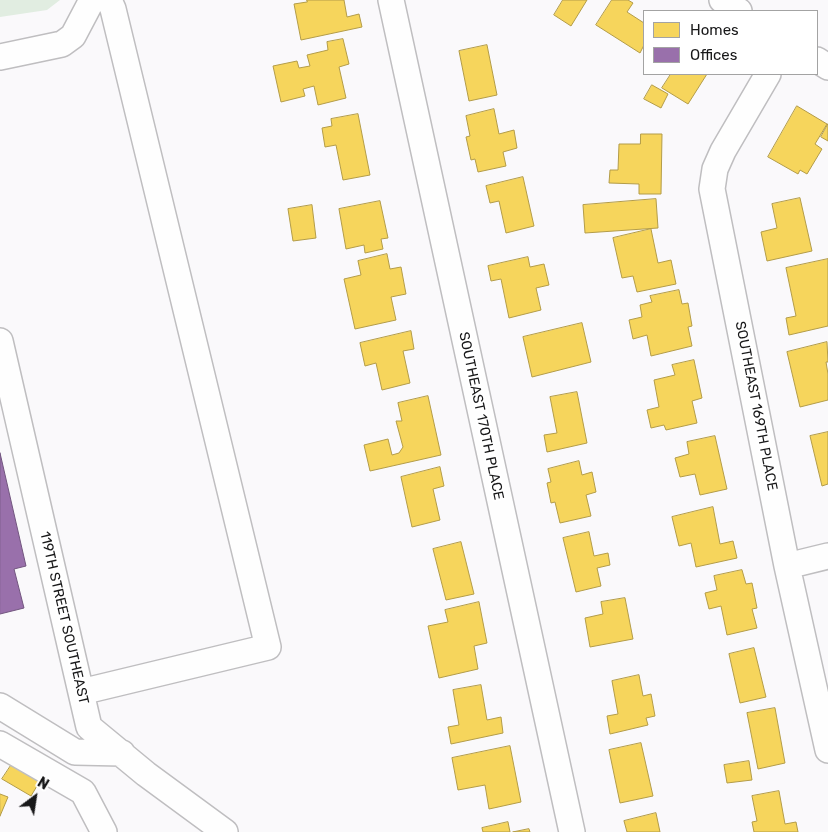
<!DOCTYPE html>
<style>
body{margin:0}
#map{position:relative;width:828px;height:832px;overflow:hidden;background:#faf9fb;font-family:Rubik,sans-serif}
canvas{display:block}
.legend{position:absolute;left:643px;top:10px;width:175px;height:65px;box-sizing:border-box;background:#fff;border:1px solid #a3a3a3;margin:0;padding:6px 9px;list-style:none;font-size:15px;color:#181819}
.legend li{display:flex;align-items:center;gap:10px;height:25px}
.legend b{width:25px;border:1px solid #a3a3a3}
.north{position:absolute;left:10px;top:772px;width:50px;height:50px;-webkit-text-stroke:4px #fff;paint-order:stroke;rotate:31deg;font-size:14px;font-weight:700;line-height:20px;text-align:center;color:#181819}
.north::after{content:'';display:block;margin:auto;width:18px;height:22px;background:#181819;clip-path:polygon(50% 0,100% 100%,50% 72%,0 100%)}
</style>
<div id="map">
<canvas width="828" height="832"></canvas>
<ul class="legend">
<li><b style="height:14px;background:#f6d55c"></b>Homes</li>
<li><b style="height:14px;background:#9970ab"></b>Offices</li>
</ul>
<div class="north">N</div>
</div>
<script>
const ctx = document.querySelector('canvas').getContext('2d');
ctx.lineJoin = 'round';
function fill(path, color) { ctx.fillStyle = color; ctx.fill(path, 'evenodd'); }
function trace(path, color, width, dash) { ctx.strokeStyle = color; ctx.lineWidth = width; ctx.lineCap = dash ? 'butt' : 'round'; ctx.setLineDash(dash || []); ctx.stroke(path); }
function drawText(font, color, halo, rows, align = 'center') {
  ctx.font = font + ' Rubik,sans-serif'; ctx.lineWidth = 5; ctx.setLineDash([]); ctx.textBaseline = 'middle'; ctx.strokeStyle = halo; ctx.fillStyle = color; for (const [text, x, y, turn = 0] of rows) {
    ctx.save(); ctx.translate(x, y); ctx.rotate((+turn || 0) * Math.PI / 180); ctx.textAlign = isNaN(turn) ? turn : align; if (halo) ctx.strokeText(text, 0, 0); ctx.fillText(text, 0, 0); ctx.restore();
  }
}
fill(new Path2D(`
 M0 0H60L47 10 0 17Z`), '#e1ede1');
const homes = new Path2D(`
 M307 0H344L347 17 359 14 362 27 301 40 294 4 307 2Z
 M563 0H587L571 26 554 15Z
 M612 0H628L633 3 627 12 644 23V45L640 53 596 25Z
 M343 39 349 64 339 67 346 98 318 105 314 86 303 89 305 96 281 102 273 66 297 61 299 68 310 66 307 55 328 50 327 42Z
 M487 45 497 95 469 101 459 51Z
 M671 74H707L688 104 662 88Z
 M652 85 668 94 661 108 644 99Z
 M797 106 827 124 815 144 822 149 807 174 800 170 798 174 768 157Z
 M494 109 499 134 514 130 517 148 503 152 506 166 478 172 475 159 471 160 466 137 470 136 466 116Z
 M358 114 370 175 343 180 336 145 325 147 322 128 332 126 331 119Z
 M828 124V141L821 137Z
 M641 134H662L661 194H639V184L609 183 610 170H618L619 144H640Z
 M523 177 534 226 506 233 499 201 490 203 486 186Z
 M800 198 812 251 767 261 761 232 777 228 772 204Z
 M656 199 658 228 585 233 583 205Z
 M380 201 388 238 381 239 383 249 365 253 364 245 346 249 339 209Z
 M312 205 316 238 293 241 288 209Z
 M651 229 658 263 671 260 676 284 637 292 633 276 622 278 613 238Z
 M387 254 390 269 401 267 406 294 391 297 396 320 355 329 344 279 361 275 358 261Z
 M528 257 530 267 544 264 549 285 536 288 541 310 509 318 501 279 491 281 488 266Z
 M828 259V326L789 335 786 318 796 316 786 268Z
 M679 290 682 304 688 303 692 326 688 327 692 346 651 356 647 335 633 339 629 320 642 317 640 305 652 302 650 296Z
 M582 323 591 362 532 377 523 337Z
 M411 331 414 349 403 351 410 383 382 390 376 363 365 366 360 343Z
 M827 342 828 362H826L828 374V400L800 407 787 352Z
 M694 360 702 398 692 401 697 423 666 430 664 425 651 428 647 410 659 407 654 380 675 375 672 365Z
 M577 392 587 443 547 452 544 435 557 433 550 397Z
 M428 396 441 455 370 471 364 445 388 439 392 455 399 453 403 447 396 421H402L398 403Z
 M828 432V484L822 486 810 436Z
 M715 436 727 489 700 495 695 474 680 477 675 458 689 454 687 442Z
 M579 461 582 475 592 472 596 492 586 495 591 516 560 523 555 502 551 503 547 483 551 482 548 469Z
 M440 467 444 486 433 489 440 520 412 527 401 477Z
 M713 507 720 544 733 541 737 558 696 567 691 543 679 546 672 517Z
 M589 532 594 556 608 553 610 565 597 568 601 586 576 592 563 538Z
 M461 542 474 594 446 600 433 549Z
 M742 570 746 584 752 583 757 608 752 609 757 628 727 635 721 606 709 609 705 593 717 590 714 576Z
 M625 598 633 639 590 647 585 618 603 614 601 602Z
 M479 602 487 643 474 646 478 669 439 678 428 626 448 622 445 610Z
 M754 648 766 697 740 703 729 654Z
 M639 675 643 696 651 694 655 716 646 718 648 725 610 734 607 716 618 714 612 681Z
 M481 685 487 720 501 717 503 733 451 744 448 727 459 725 453 690Z
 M775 708 785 763 758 769 747 713Z
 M641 743 653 796 620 803 609 750Z
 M510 746 521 802 489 809 485 785 458 790 452 758Z
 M749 761 752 780 727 783 724 765Z
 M12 764 40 781 31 796 2 779Z
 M779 791 785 824 796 822 798 832H754L752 822 757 821 752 796Z
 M0 794 8 797 0 816Z
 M656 813 660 832H627L624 821Z
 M508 822 510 832H483L482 828Z
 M529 829 530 832H513Z`);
fill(homes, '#f6d55c');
trace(homes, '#b39c48', 1);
const offices = new Path2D(`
 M0 453 26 566 14 569 24 608 0 614Z`);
fill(offices, '#9970ab');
trace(offices, '#72567f', 1);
const minor = new Path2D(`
 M391 0 572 832
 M722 0 739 11
 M0 57 62 44 73 36 92 0
 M817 60 828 67
 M768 74 723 151 715 169 712 189 787 566 828 750
 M0 341 89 727 146 774 225 832
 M787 566 828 556
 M81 692 268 647 113 9 109 0
 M0 706 75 752 122 753
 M0 744 83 792 104 832`);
trace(minor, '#bfbec0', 28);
trace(minor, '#fefefe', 25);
drawText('14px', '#181819', '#fff', [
 ["SOUTHEAST 169TH PLACE",756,406,79],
 ["SOUTHEAST 170TH PLACE",481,416,78],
 ["119TH STREET SOUTHEAST",64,618,77]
]);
</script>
